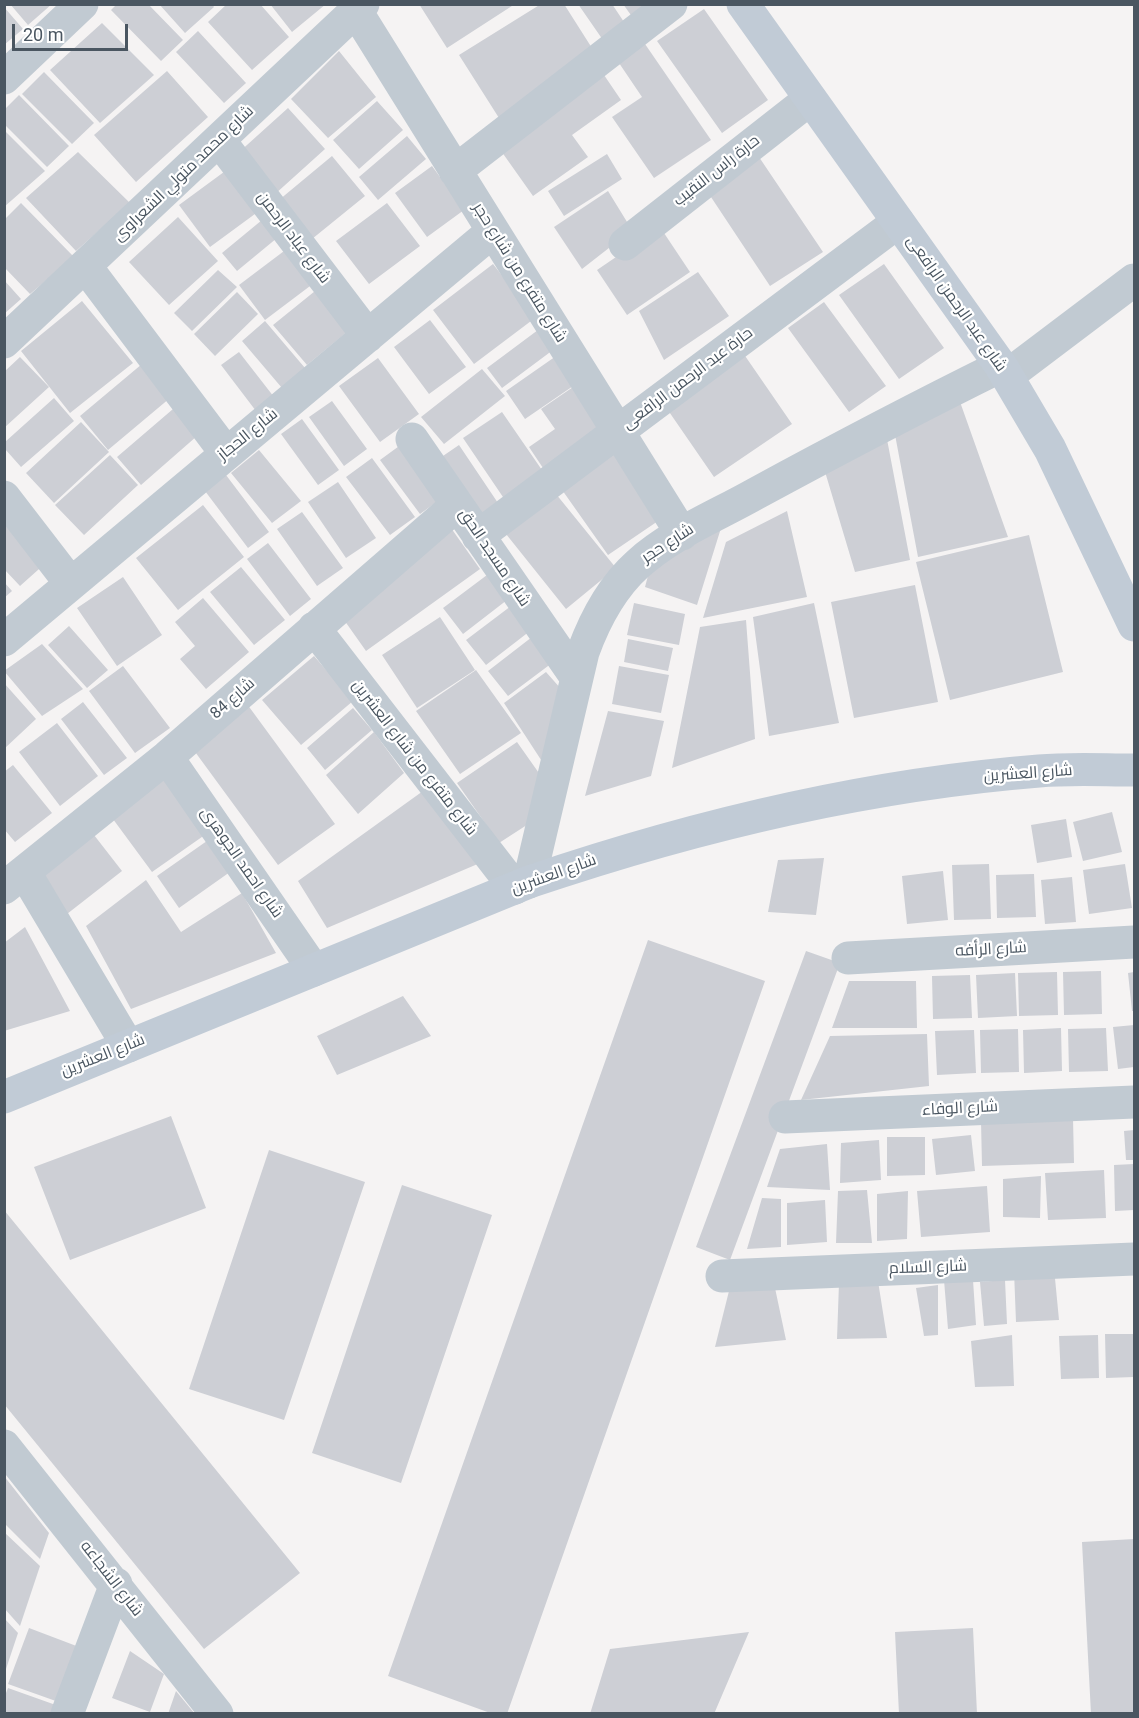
<!DOCTYPE html>
<meta charset="utf-8">
<style>
body{margin:0}
#map{position:relative;width:1139px;height:1718px;overflow:hidden;background:#f5f3f3;font-family:Roboto,sans-serif}
canvas{display:block}
.frame{position:absolute;inset:0;border:6px solid #4a5661;pointer-events:none}
.scale{position:absolute;left:12px;top:24px;width:116px;height:27px;box-sizing:border-box;border:3px solid #4a5661;border-top:0;padding-left:8px;font-size:18px;line-height:21px;white-space:nowrap;color:#4a5661;-webkit-text-stroke:4px #fff;paint-order:stroke}
</style>
<div id="map">
<canvas width="1139" height="1718"></canvas>
<div class="frame"></div>
<div class="scale">20 m</div>
</div>
<script>
const ctx = document.querySelector('canvas').getContext('2d');
ctx.lineJoin = 'round';
function fill(path, color) { ctx.fillStyle = color; ctx.fill(path, 'evenodd'); }
function trace(path, color, width, dash) { ctx.strokeStyle = color; ctx.lineWidth = width; ctx.lineCap = dash ? 'butt' : 'round'; ctx.setLineDash(dash || []); ctx.stroke(path); }
function drawText(font, color, halo, rows, align = 'center') {
  ctx.font = font + ' Roboto,Cairo,sans-serif'; ctx.lineWidth = 4.5; ctx.setLineDash([]); ctx.textBaseline = 'middle'; ctx.strokeStyle = halo; ctx.fillStyle = color; for (const [text, x, y, turn = 0] of rows) {
    ctx.save(); ctx.translate(x, y); ctx.rotate((+turn || 0) * Math.PI / 180); ctx.textAlign = isNaN(turn) ? turn : align; if (halo) ctx.strokeText(text, 0, 0); ctx.fillText(text, 0, 0); ctx.restore();
  }
}
fill(new Path2D(`
 M10 4H52L28 25Z
 M117 4H148L183 40 161 61 111 10Z
 M159 4H212L214 7 185 33Z
 M227 4H260L289 37 252 70 208 22Z
 M270 4H326L292 32Z
 M419 4H515L447 48Z
 M541 4H564L597 56 499 118 459 55Z
 M578 4H612L628 28 605 43Z
 M623 4H668L638 25Z
 M4 7 23 29 4 45Z
 M704 9 768 100 722 133 657 41Z
 M102 23 154 75 100 123 50 70Z
 M198 31 246 83 224 103 176 52Z
 M645 44 711 140 654 178 612 117 642 97 619 63Z
 M339 51 376 97 328 138 291 99Z
 M167 71 208 117 136 182 94 135Z
 M44 72 94 123 72 144 22 94Z
 M604 75 621 100 572 135 588 157 533 196 499 148Z
 M19 95 69 146 47 167 4 124V110Z
 M377 101 403 130 359 169 333 140Z
 M288 108 325 149 274 195 237 154Z
 M4 130 45 171 4 207Z
 M407 136 426 159 378 200 359 177Z
 M78 152 130 203 76 251 26 198Z
 M607 154 622 179 564 216 548 191Z
 M332 156 365 196 312 239 279 200Z
 M759 157 823 252 770 286 707 191Z
 M432 166 464 210 427 237 395 193Z
 M228 169 259 211 210 247 179 205Z
 M608 191 632 230 582 269 554 227Z
 M21 203 74 257 30 294 4 267V220Z
 M387 203 420 246 369 284 336 241Z
 M178 217 218 261 169 305 129 262Z
 M262 220 277 238 237 271 222 253Z
 M660 227 690 272 627 315 597 270Z
 M292 245 318 280 265 320 239 285Z
 M493 264 535 318 474 364 433 310Z
 M884 264 944 348 899 379 839 295Z
 M218 270 237 287 192 331 174 313Z
 M698 272 729 316 664 360 639 311Z
 M4 280 21 299 4 314Z
 M320 287 353 327 307 365 273 325Z
 M237 292 258 314 215 356 194 334Z
 M82 301 133 363 70 413 21 351Z
 M824 302 886 386 849 412 788 328Z
 M430 320 466 367 429 394 394 347Z
 M265 321 305 368 282 388 242 341Z
 M542 327 557 347 502 388 487 368Z
 M741 350 792 424 714 477 663 403Z
 M239 352 274 397 256 411 221 365Z
 M559 354 579 382 525 419 506 391Z
 M20 357 49 387 4 428V372Z
 M378 358 419 414 380 442 339 386Z
 M142 364 170 398 108 450 80 416Z
 M482 369 505 396 444 444 421 417Z
 M576 385 604 427 543 468 529 447 555 429 541 409Z
 M54 398 74 421 21 467 5 449V442Z
 M959 399 1008 537 918 557 893 424Z
 M332 401 367 449 344 466 309 417Z
 M173 409 197 436 141 485 117 457Z
 M502 412 544 473 505 500 463 438Z
 M302 419 339 470 318 485 281 434Z
 M81 422 109 452 54 503 26 473Z
 M886 434 910 560 855 572 823 465Z
 M406 441 446 495 420 514 380 460Z
 M459 445 500 506 480 519 440 458Z
 M259 450 301 501 272 523 231 473Z
 M613 450 661 519 608 555 560 487Z
 M110 455 138 485 84 535 55 505Z
 M372 458 415 517 390 535 346 477Z
 M226 475 269 532 248 548 205 491Z
 M338 482 376 538 346 558 308 502Z
 M556 494 616 568 566 609 506 534Z
 M203 505 244 557 178 610 136 558Z
 M787 511 807 597 703 618 726 542Z
 M302 512 343 568 317 586 277 529Z
 M726 512 697 605 645 587 653 557Z
 M4 524 48 561 20 586 4 569Z
 M451 528 480 569 366 651 337 610Z
 M1029 535 1063 672 950 700 916 562Z
 M268 543 311 599 290 616 247 559Z
 M241 567 285 620 254 645 210 592Z
 M487 575 507 600 463 634 443 608Z
 M123 577 162 635 117 666 77 608Z
 M4 582 12 591 4 598Z
 M915 585 938 702 854 718 831 602Z
 M203 598 249 652 206 689 180 659 195 646 175 622Z
 M634 603 685 614 679 645 627 635Z
 M814 603 839 723 769 736 753 617Z
 M511 606 530 631 486 665 466 640Z
 M440 617 475 670 417 708 382 655Z
 M746 620 755 739 672 768 700 627Z
 M69 626 108 670 87 688 48 645Z
 M532 637 552 663 508 696 488 671Z
 M628 639 673 648 668 671 624 662Z
 M42 644 83 689 42 716 4 671Z
 M314 656 353 701 301 745 262 700Z
 M123 666 170 728 135 753 89 691Z
 M619 666 669 675 661 713 612 704Z
 M476 670 521 733 460 774 416 711Z
 M546 672 562 690 545 766 504 703Z
 M4 683 36 719 4 749Z
 M83 702 127 758 104 775 61 719Z
 M247 704 335 824 278 865 190 745Z
 M353 708 372 730 325 770 307 748Z
 M608 711 664 721 651 776 585 796Z
 M57 723 98 776 60 806 19 752Z
 M374 732 404 773 358 814 326 775Z
 M517 742 541 776 533 821 499 843 457 783Z
 M13 765 52 813 15 842 4 829V772Z
 M167 773 209 832 152 872 110 815Z
 M423 791 480 863 327 928 298 881Z
 M1112 812 1122 852 1083 861 1073 822Z
 M1066 819 1072 857 1037 863 1031 825Z
 M94 835 122 871 67 914 42 877Z
 M214 836 237 867 179 908 157 876Z
 M824 858 816 915 768 912 778 860Z
 M989 864 991 919 954 920 952 865Z
 M1125 864 1132 908 1089 914 1083 870Z
 M943 871 948 920 907 924 902 876Z
 M1034 874 1036 917 997 918 996 875Z
 M1072 877 1076 922 1045 924 1041 880Z
 M146 880 181 932 242 893 276 953 131 1009 86 926Z
 M25 927 70 1011 4 1031V943Z
 M648 940 765 981 507 1714H493L388 1676Z
 M806 951 840 963 730 1260 696 1247Z
 M1101 971 1102 1014 1064 1015 1063 972Z
 M1057 972 1058 1015 1019 1016 1018 973Z
 M1134 972V1011H1132L1128 973Z
 M1015 973 1017 1016 978 1018 976 975Z
 M970 975 972 1018 933 1019 932 976Z
 M849 981H916L917 1028H832Z
 M403 996 431 1036 337 1075 317 1036Z
 M1134 1025V1067L1118 1069 1113 1027Z
 M1061 1028 1062 1071 1024 1073 1023 1030Z
 M1106 1028 1108 1071 1069 1072 1068 1029Z
 M1018 1029 1019 1072 981 1073 980 1030Z
 M974 1030 976 1073 937 1075 935 1031Z
 M927 1034 929 1086 801 1100 830 1036Z
 M171 1116 206 1208 70 1260 34 1167Z
 M1073 1118 1074 1163 982 1166 981 1121Z
 M1134 1130V1160H1126L1124 1131Z
 M971 1135 975 1171 936 1175 932 1139Z
 M887 1137H925V1175L887 1176Z
 M879 1140 881 1180 840 1183 841 1143Z
 M827 1144 830 1190 767 1187 780 1149Z
 M269 1150 365 1182 284 1420 189 1389Z
 M1134 1164V1210L1115 1211 1114 1165Z
 M1104 1170 1106 1218 1048 1220 1045 1173Z
 M1041 1176 1040 1218 1003 1217V1179Z
 M402 1185 492 1215 401 1483 312 1453Z
 M987 1186 990 1232 921 1237 917 1191Z
 M867 1190 872 1243H836L838 1191Z
 M908 1191 907 1239 877 1241V1194Z
 M762 1198 781 1199V1247L747 1249Z
 M825 1200 827 1242 787 1245V1203Z
 M4 1210 300 1573 204 1649 4 1404Z
 M1054 1268 1059 1320 1016 1322 1014 1271Z
 M944 1280H973L976 1325 948 1329Z
 M1005 1280 1007 1324 984 1326 980 1282Z
 M878 1281 887 1338 837 1339 839 1283Z
 M938 1285V1335L924 1336 916 1288Z
 M730 1287 775 1288 786 1340 715 1347Z
 M1105 1334H1134V1377L1106 1378Z
 M1012 1335 1014 1386 975 1387 971 1341Z
 M1098 1335 1099 1378 1061 1379 1059 1336Z
 M4 1476 49 1533 40 1559 4 1523Z
 M4 1532 40 1566 20 1626 4 1608Z
 M1134 1539V1714H1091L1082 1542Z
 M4 1618 18 1633 5 1672H4Z
 M29 1628 87 1650 67 1705 8 1684Z
 M973 1628 977 1714H899L895 1632Z
 M749 1632 714 1714H590L610 1649Z
 M130 1651 164 1674 150 1712 112 1698Z
 M8 1688 67 1709 65 1714H4V1698Z
 M176 1691 195 1714H168Z`), '#cdcfd5');
trace(new Path2D(`
 M356 11 682 534
 M4 78 82 4
 M219 140 368 336
 M455 171 671 4
 M625 244 810 99
 M86 267 226 453
 M4 342 363 4
 M1007 376 1134 280
 M412 439 576 677
 M4 497 71 584
 M478 536 898 222
 M314 628 515 888
 M4 640 493 231
 M167 757 314 970
 M25 873 128 1046
 M529 882 583 652C595 619 611 588 638 564 671 534 716 516 755 494 836 450 918 407 1001 366
 M4 888 167 757 457 505
 M848 958 1134 942
 M785 1117 1134 1102
 M722 1276 1134 1259
 M4 1446 217 1714
 M67 1714 116 1584`), '#c1cad2', 33);
trace(new Path2D(`
 M743 4 1001 366 1050 449 1134 625
 M4 1097 529 882C694 826 864 785 1039 771 1070 768 1103 770 1134 770`), '#c1cbd6', 33);
drawText('16px', '#4a5661', '#fff', [
 ["حارة راس النقيب",717,171,-38],
 ["شارع محمد متولي الشعراوى",184,174,-44],
 ["شارع عباد الرحمن",293,238,53],
 ["شارع متفرع من شارع حجر",519,273,58],
 ["شارع عبد الرحمن الرافعى",956,304,55],
 ["حارة عبد الرحمن الرافعى",688,379,-37],
 ["شارع الحجاز",248,435,-39],
 ["شارع حجر",668,544,-33],
 ["شارع مسجد الحق",494,558,56],
 ["شارع 84",233,699,-41],
 ["شارع متفرع من شارع العشرين",414,758,52],
 ["شارع العشرين",1028,774,-4],
 ["شارع احمد الجوهرى",241,863,55],
 ["شارع العشرين",554,875,-20],
 ["شارع الرأفه",991,950,-3],
 ["شارع العشرين",103,1056,-22],
 ["شارع الوفاء",960,1109,-3],
 ["شارع السلام",928,1268,-2],
 ["شارع الشجاعه",111,1579,52]
]);
</script>
